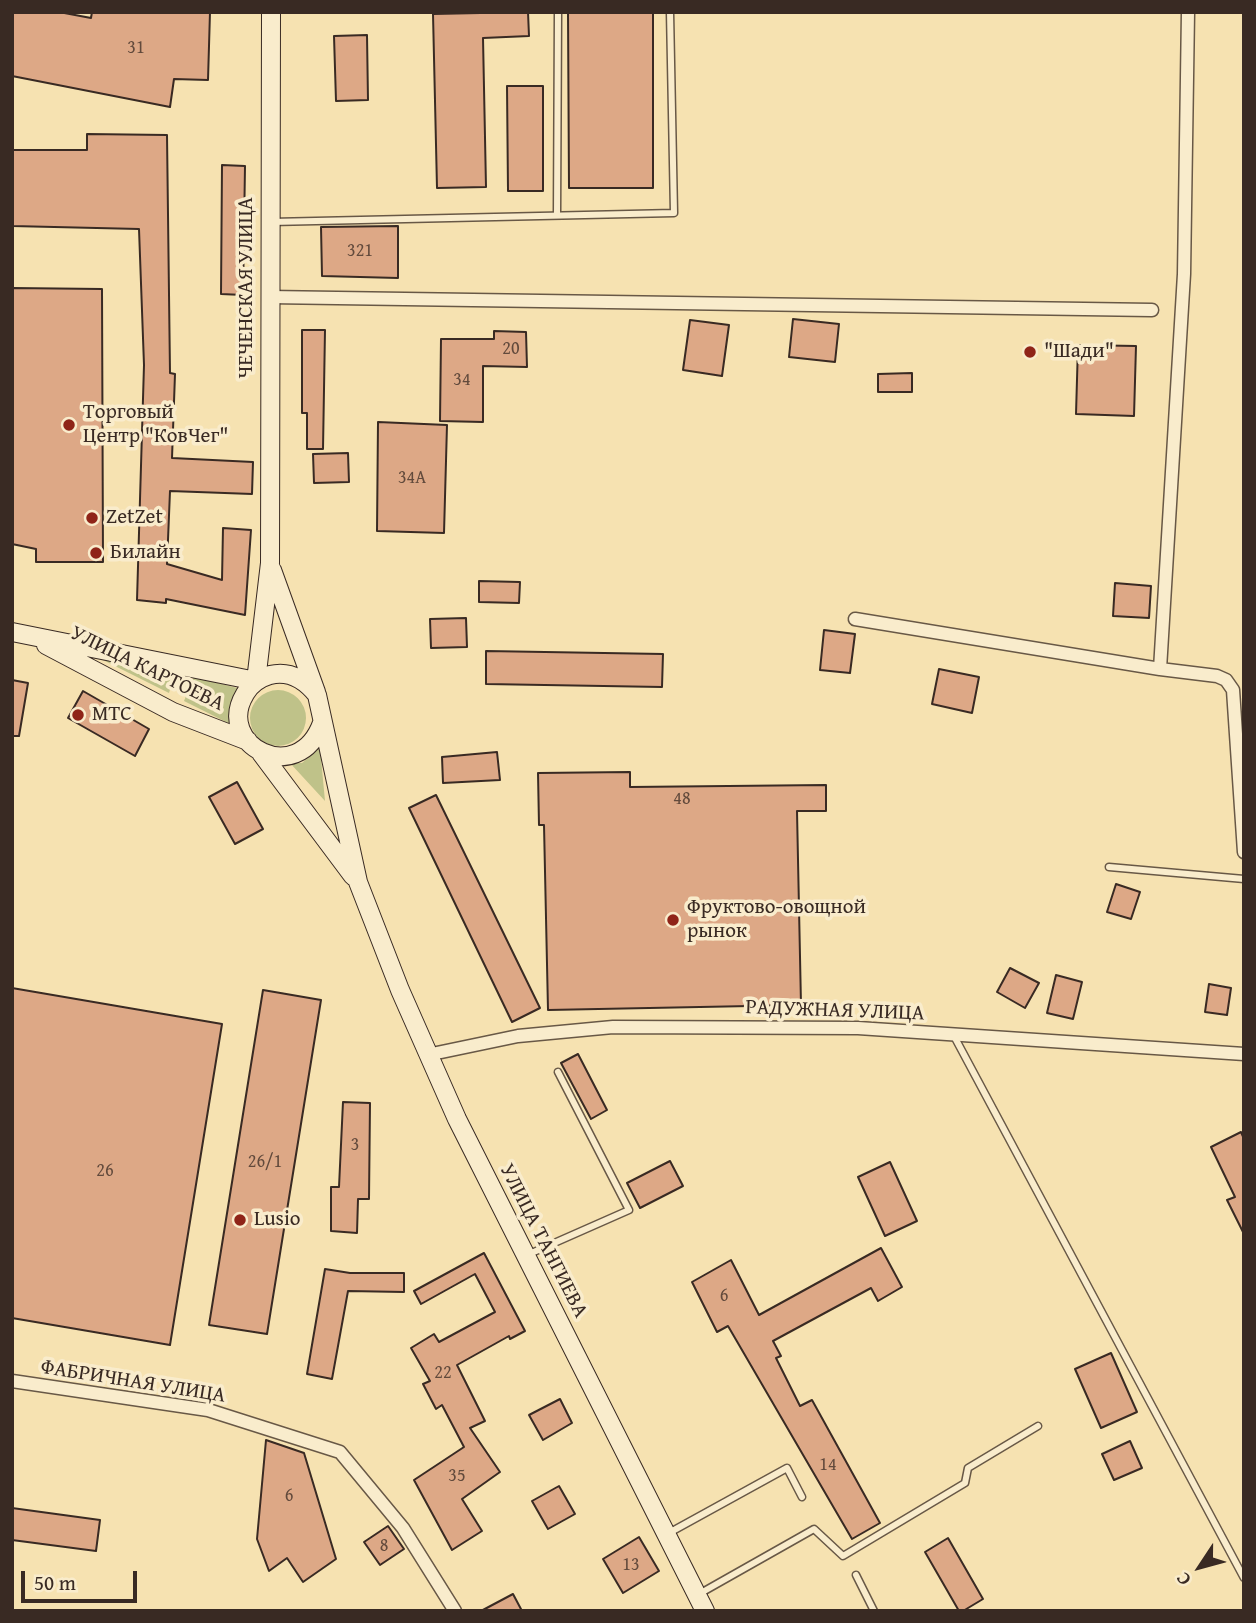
<!DOCTYPE html>
<meta charset="utf-8">
<style>
body{margin:0}
#map{position:relative;width:1256px;height:1623px;overflow:hidden;background:#f6e2b1;font-family:"Gentium Book Plus",serif}
canvas{display:block}
.frame{position:absolute;inset:0;border:14px solid #392a23;pointer-events:none}
.north{position:absolute;left:1165px;top:1532px;width:70px;height:70px;-webkit-text-stroke:5px #f9eccc;paint-order:stroke;rotate:234deg;font-size:19px;font-weight:700;line-height:28px;text-align:center;color:#392a23}
.north::after{content:'';display:block;margin:auto;width:24px;height:32px;background:#392a23;clip-path:polygon(50% 0,100% 100%,50% 72%,0 100%)}
.scale{position:absolute;left:21px;top:1571px;width:116px;height:32px;box-sizing:border-box;border:4px solid #392a23;border-top:0;padding-left:9px;font-size:21px;line-height:24px;white-space:nowrap;color:#392a23;-webkit-text-stroke:5px #f9eccc;paint-order:stroke}
</style>
<div id="map">
<canvas width="1256" height="1623"></canvas>
<div class="frame"></div>
<div class="north">С</div>
<div class="scale">50 m</div>
</div>
<script>
const ctx = document.querySelector('canvas').getContext('2d');
ctx.lineJoin = 'round';
function fill(path, color) { ctx.fillStyle = color; ctx.fill(path, 'evenodd'); }
function trace(path, color, width, dash) { ctx.strokeStyle = color; ctx.lineWidth = width; ctx.lineCap = dash ? 'butt' : 'round'; ctx.setLineDash(dash || []); ctx.stroke(path); }
function drawText(font, color, halo, rows, align = 'center') {
  ctx.font = font + ' "Gentium Book Plus",serif'; ctx.lineWidth = 7; ctx.setLineDash([]); ctx.textBaseline = 'middle'; ctx.strokeStyle = halo; ctx.fillStyle = color; for (const [text, x, y, turn = 0] of rows) {
    ctx.save(); ctx.translate(x, y); ctx.rotate((+turn || 0) * Math.PI / 180); ctx.textAlign = isNaN(turn) ? turn : align; if (halo) ctx.strokeText(text, 0, 0); ctx.fillText(text, 0, 0); ctx.restore();
  }
}
fill(new Path2D(`
 M89 653 174 675 169 693Z
 M194 677 241 689 231 709 232 725 184 701Z
 M250 718a28 28 0 1 1 56 0a28 28 0 1 1-56 0Z
 M320 748 325 801 290 763H302Z`), '#bfc289');
const building = new Path2D(`
 M12 12H59L91 18 92 12H210L208 80 174 79 170 107 12 76Z
 M528 12 529 36 483 38 486 187 437 188 433 14Z
 M568 12H653V188H569Z
 M367 35 368 100 336 101 334 36Z
 M507 86H543V191H508Z
 M87 134 167 135 170 373 175 374 172 458 253 462 252 494 170 491 167 564 222 580 223 528 251 530 245 615 166 599V603L137 600 144 365 139 229 12 226V150H87Z
 M222 165 245 166 243 295 221 294Z
 M398 226V278L322 276 321 227Z
 M12 288 102 289 103 562H36V549L12 544Z
 M793 319 839 324 835 362 789 357Z
 M690 320 729 325 722 376 683 370Z
 M302 330H325L323 449H307V413H302Z
 M494 331 526 332 527 367 483 366V422L440 421 441 339H494Z
 M1078 345 1136 346 1134 416 1076 414Z
 M912 373V392H878V374Z
 M378 422 447 425 444 533 377 531Z
 M348 453 349 482 314 483 313 454Z
 M479 581 520 582 519 603 479 602Z
 M1115 583 1151 586 1149 618 1113 616Z
 M466 618 467 647 431 648 430 619Z
 M824 630 855 634 850 673 820 670Z
 M486 651 663 654 662 687 486 684Z
 M939 669 979 677 972 713 932 704Z
 M12 680 28 683 19 736H12Z
 M83 691 149 729 135 756 68 718Z
 M497 752 500 780 443 783 442 757Z
 M630 772V787L826 785V811H797L801 1005 548 1010 544 825H539L538 773Z
 M237 782 263 829 235 844 209 797Z
 M436 795 540 1008 512 1022 409 808Z
 M1116 884 1140 892 1131 919 1107 912Z
 M1010 968 1039 983 1025 1008 997 992Z
 M1056 975 1082 982 1073 1019 1047 1013Z
 M1209 984 1231 988 1227 1015 1205 1012Z
 M12 988 222 1024 170 1345 12 1318Z
 M263 990 321 1000 267 1334 209 1325Z
 M578 1054 607 1110 591 1119 561 1063Z
 M343 1102 370 1103 369 1199H358L357 1233 331 1231V1187H339Z
 M1241 1132 1244 1139V1234L1227 1200 1235 1197 1211 1147Z
 M670 1161 683 1186 640 1208 627 1183Z
 M890 1162 917 1221 885 1236 858 1177Z
 M881 1248 902 1287 878 1301 871 1288 773 1341 781 1356 776 1358 800 1406 812 1400 880 1523 852 1539 728 1326 717 1332 692 1282 731 1260 759 1315Z
 M484 1253 525 1331 510 1339 509 1336 457 1365 485 1421 470 1428 500 1472 462 1499 482 1531 452 1550 414 1480 464 1447 442 1405 436 1409 423 1384 430 1381 411 1348 434 1334 439 1342 495 1312 475 1274 421 1304 414 1291Z
 M325 1269 350 1273H404V1292L348 1291 332 1379 307 1374Z
 M1111 1353 1137 1412 1101 1428 1075 1369Z
 M560 1399 572 1423 543 1440 529 1415Z
 M266 1440 304 1453 336 1559 303 1582 287 1558 269 1571 257 1539Z
 M1130 1441 1142 1468 1114 1480 1102 1454Z
 M559 1486 575 1514 548 1529 532 1501Z
 M12 1508 100 1520 96 1551 12 1540Z
 M388 1526 404 1549 380 1565 364 1542Z
 M639 1537 659 1571 623 1593 603 1559Z
 M948 1538 983 1599 963 1611H959L925 1552Z
 M513 1594 522 1611H481Z`);
fill(building, '#dda886');
trace(building, '#392a23', 2);
const lane = new Path2D(`
 M557 215 558 12
 M271 222 674 213 670 12
 M1109 867 1244 879
 M954 1036 1244 1578
 M527 1255 629 1210 558 1072
 M667 1534 787 1468 802 1497
 M856 1575 874 1611
 M699 1594 814 1529 843 1556 965 1483 968 1468 1038 1426`);
const street = new Path2D(`
 M1188 12 1184 274 1160 669 1217 676 1226 680 1233 690 1244 852
 M269 297 1152 310
 M855 619 1160 669
 M427 1055 518 1036 613 1027 858 1028 1244 1054
 M12 1381 208 1410 340 1452 403 1528 455 1611`);
const secondary = new Path2D(`
 M272 570 316 692
 M12 632 256 681 270 563 271 12
 M46 645 173 712 248 741
 M322 723C298 789 214 745 245 694 250 685 260 678 270 675 290 670 305 680 317 695L358 882 400 990 457 1119 705 1611
 M261 753 353 876`);
trace(lane, '#685846', 9);
trace(street, '#685846', 15);
trace(secondary, '#392a23', 20);
trace(lane, '#f9eccc', 6);
trace(street, '#f9eccc', 12);
trace(secondary, '#f9eccc', 18);
for (const [x, y, r, color] of [
 [1030,352,7,"#8f2418"],
 [69,425,7,"#8f2418"],
 [92,518,7,"#8f2418"],
 [96,553,7,"#8f2418"],
 [78,715,7,"#8f2418"],
 [673,920,7,"#8f2418"],
 [240,1220,7,"#8f2418"]
]) { const dot = new Path2D(); dot.arc(x, y, r, 0, 2 * Math.PI); ctx.fillStyle = color; ctx.fill(dot); trace(dot, '#f9eccc', 2.5); }
drawText('18px', '#624a3c', null, [
 ["31",136,48],
 ["321",360,251],
 ["20",511,349],
 ["34",462,380],
 ["34А",412,478],
 ["48",682,799],
 ["3",355,1145],
 ["26/1",265,1162],
 ["26",105,1171],
 ["6",724,1296],
 ["22",443,1373],
 ["14",828,1465],
 ["35",457,1476],
 ["6",289,1496],
 ["8",384,1546],
 ["13",631,1565]
]);
drawText('21px', '#392a23', '#f9eccc', [
 ["ЧЕЧЕНСКАЯ УЛИЦА",247,288,-90],
 ["УЛИЦА КАРТОЕВА",147,669,26],
 ["РАДУЖНАЯ УЛИЦА",835,1011,2],
 ["УЛИЦА ТАНГИЕВА",543,1241,63],
 ["ФАБРИЧНАЯ УЛИЦА",133,1382,9]
]);
drawText('21px', '#392a23', '#f9eccc', [
 ["\"Шади\"",1044,352],
 ["Торговый",83,413],
 ["Центр \"КовЧег\"",83,437],
 ["ZetZet",106,518],
 ["Билайн",110,553],
 ["МТС",92,715],
 ["Фруктово-овощной",687,908],
 ["рынок",687,932],
 ["Lusio",254,1220]
], 'left');
</script>
